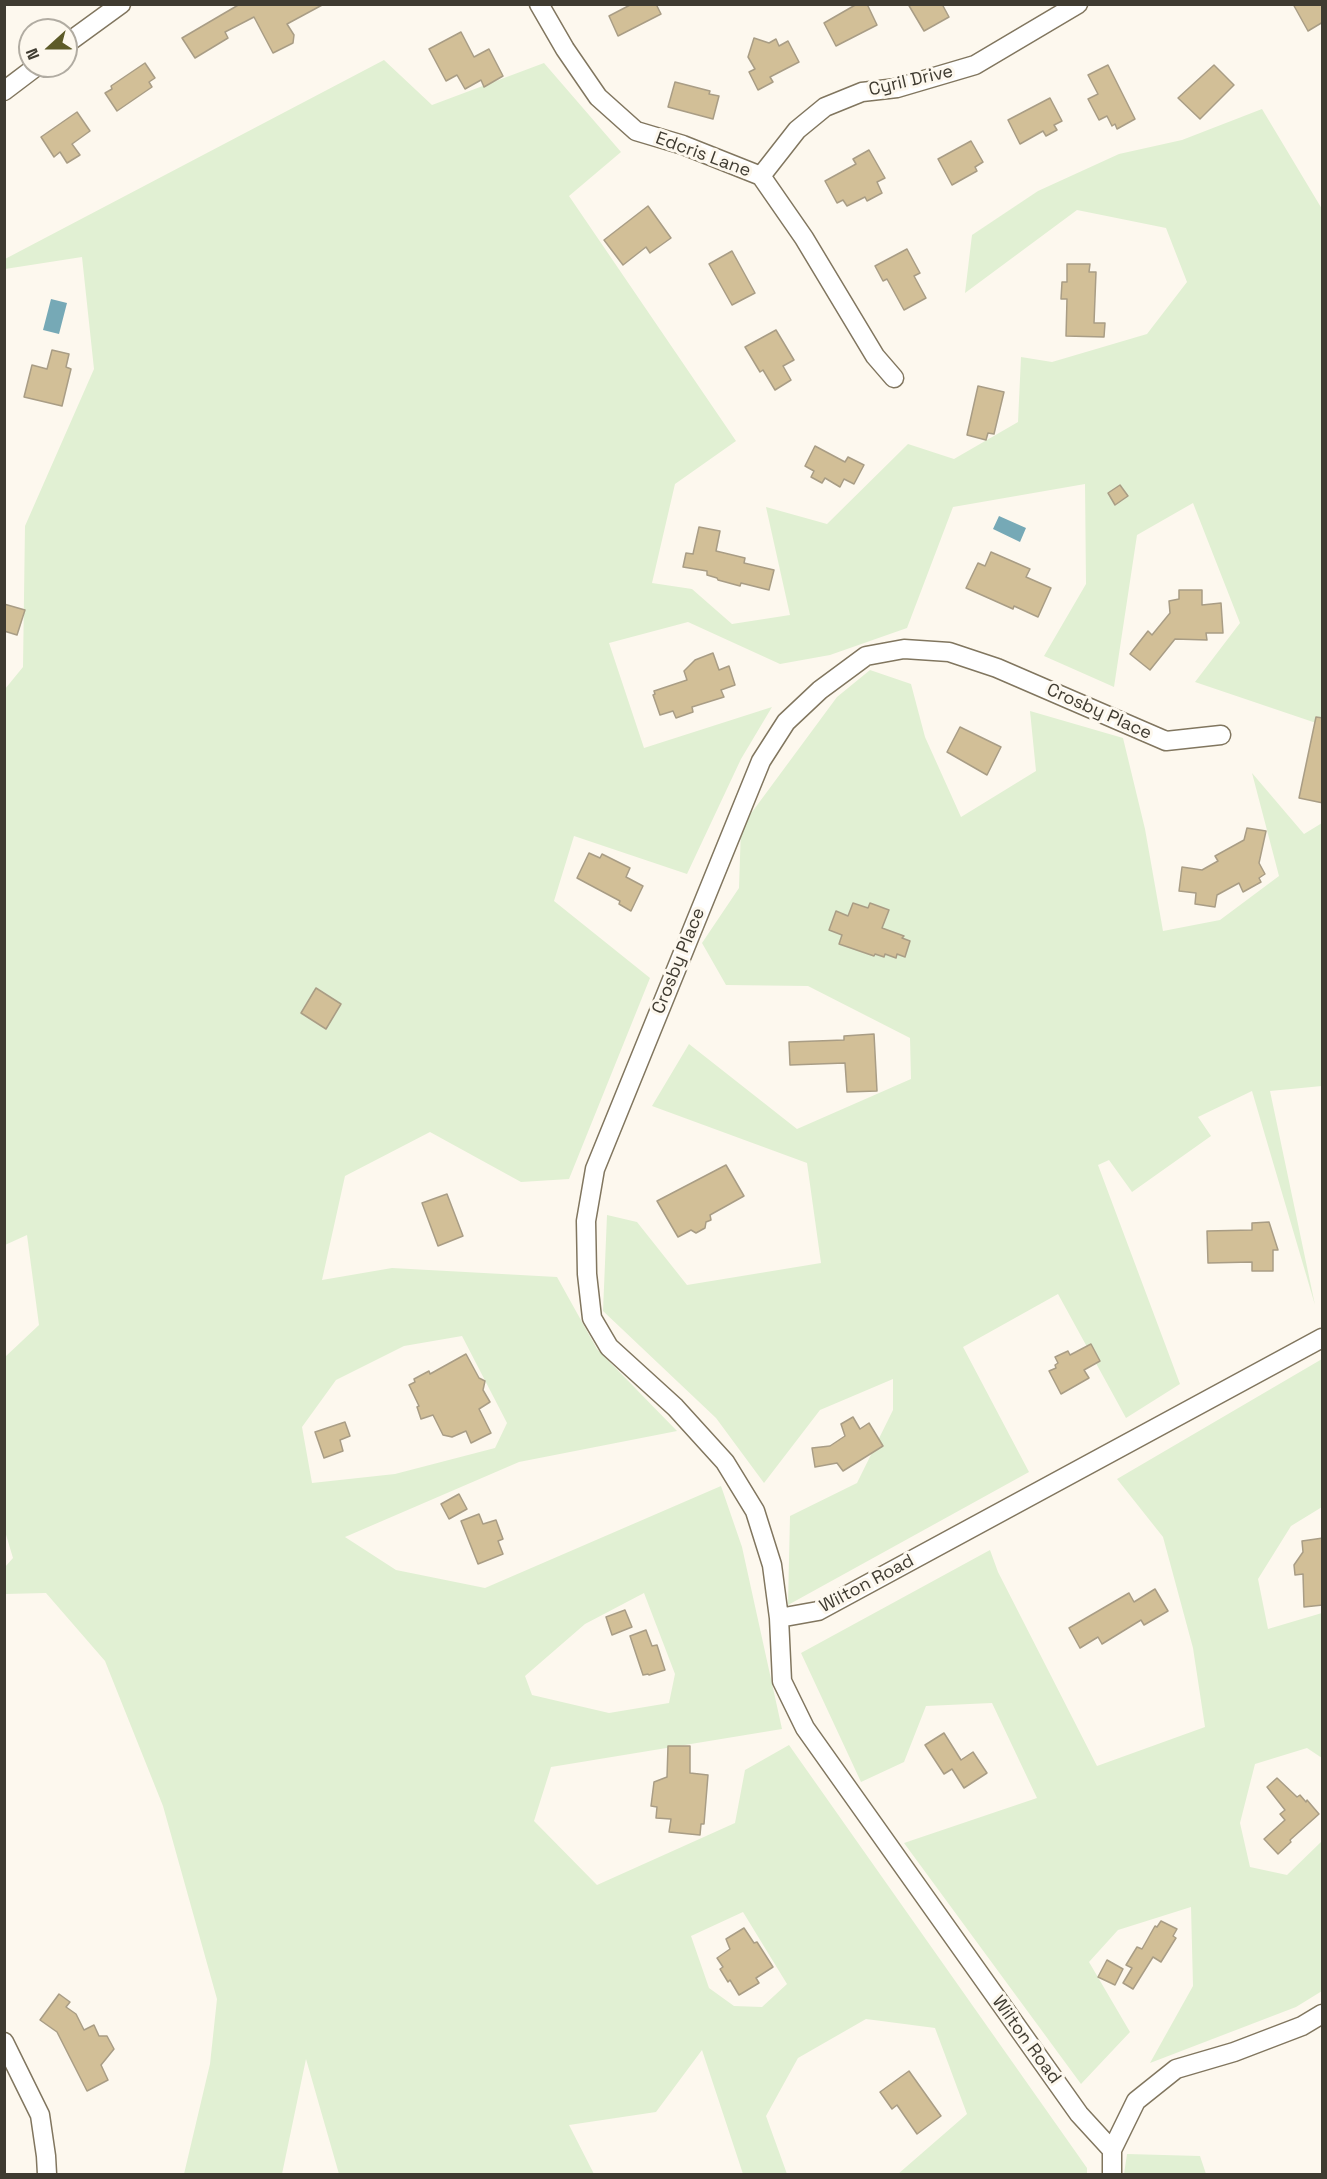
<!DOCTYPE html>
<style>
body{margin:0}
#map{position:relative;width:1327px;height:2179px;overflow:hidden;background:#fdf8ee;font-family:"Space Grotesk",sans-serif}
canvas{display:block}
.frame{position:absolute;inset:0;border:6px solid #3f3b31;pointer-events:none}
.north{position:absolute;left:18px;top:18px;width:60px;height:60px;box-sizing:border-box;background:#fdf8ee;border:2px solid #b1aca2;border-radius:50%;rotate:249deg;font-size:16px;font-weight:700;line-height:24px;text-align:center;color:#3f3b31}
.north::after{content:'';display:block;margin:auto;width:21px;height:27px;background:#5d5b28;clip-path:polygon(50% 0,100% 100%,50% 72%,0 100%)}
</style>
<div id="map">
<canvas width="1327" height="2179"></canvas>
<div class="frame"></div>
<div class="north">N</div>
</div>
<script>
const ctx = document.querySelector('canvas').getContext('2d');
ctx.lineJoin = 'round';
function fill(path, color) { ctx.fillStyle = color; ctx.fill(path, 'evenodd'); }
function trace(path, color, width, dash) { ctx.strokeStyle = color; ctx.lineWidth = width; ctx.lineCap = dash ? 'butt' : 'round'; ctx.setLineDash(dash || []); ctx.stroke(path); }
function drawText(font, color, halo, rows, align = 'center') {
  ctx.font = font + ' "Space Grotesk",sans-serif'; ctx.lineWidth = 6; ctx.setLineDash([]); ctx.textBaseline = 'middle'; ctx.strokeStyle = halo; ctx.fillStyle = color; for (const [text, x, y, turn = 0] of rows) {
    ctx.save(); ctx.translate(x, y); ctx.rotate((+turn || 0) * Math.PI / 180); ctx.textAlign = isNaN(turn) ? turn : align; if (halo) ctx.strokeText(text, 0, 0); ctx.fillText(text, 0, 0); ctx.restore();
  }
}
fill(new Path2D(`
 M384 60 432 105 544 63 621 152 569 196 736 441 675 484 652 583 692 589 732 624 790 615 766 507 827 524 908 444 954 459 1018 422 1021 357 1052 362 1147 334 1187 282 1166 228 1077 210 965 293 972 235 1038 191 1119 154 1182 140 1262 109 1322 209V725L1195 682 1240 623 1193 503 1137 535 1114 687 1044 656 1086 584 1085 484 953 507 907 628 830 655 780 664 688 622 609 643 644 748 772 707 741 759 687 874 574 836 554 901 650 978 569 1179 521 1182 430 1132 345 1176 322 1280 392 1268 557 1277 597 1349 677 1431 519 1462 345 1537 396 1570 485 1588 721 1486 742 1547 782 1729 551 1767 534 1821 597 1885 735 1823 745 1770 789 1745 1087 2168V2174H898L967 2114 935 2028 866 2019 798 2058 766 2116 787 2174H743L702 2050 656 2112 569 2125 594 2174H339L306 2059 282 2174H184L210 2064 217 1999 163 1806 105 1661 46 1593 5 1594V1567L13 1558 4 1528 5 1357 39 1325 27 1235 5 1245V689L23 667 25 526 94 369 82 257 5 269V259ZM462 1336 507 1423 495 1448 395 1474 312 1483 302 1427 336 1380 404 1346ZM644 1593 675 1674 669 1703 609 1713 532 1695 525 1676 585 1624ZM743 1912 787 1984 762 2007 734 2006 709 1988 691 1936Z
 M870 670 911 684 925 737 961 817 1036 771 1030 711 1123 738 1145 829 1163 931 1220 920 1279 876 1252 773 1304 834 1322 823V1086L1270 1091 1315 1305 1252 1091 1198 1117 1211 1136 1132 1192 1109 1160 1098 1165 1180 1384 1126 1418 1058 1294 963 1347 1029 1472 788 1605 790 1516 857 1483 893 1410V1379L820 1410 764 1483 716 1418 603 1311 607 1215 637 1222 687 1285 821 1263 807 1163 652 1106 689 1044 797 1129 911 1079 910 1038 808 986 726 985 702 943 739 888 741 827 837 697Z
 M1322 1359V1507L1291 1526 1258 1579 1268 1629 1322 1613V1758L1307 1748 1255 1764 1240 1823 1250 1867 1287 1875 1322 1841V1991L1296 2007 1150 2063 1193 1986 1191 1907 1118 1930 1089 1962 1130 2032 1081 2084 904 1843 1037 1798 992 1703 926 1706 904 1762 861 1782 801 1653 990 1550 998 1572 1097 1766 1205 1727 1193 1648 1163 1537 1117 1479Z
 M1127 2154 1200 2156 1206 2174H1124Z`), '#e1f0d3');
fill(new Path2D(`
 M51 299 67 303 59 334 43 330Z
 M999 516 1026 528 1020 542 993 529Z`), '#76a9b6');
const building = new Path2D(`
 M240 4H324L287 24 294 35 293 43 273 53 254 17 225 32 228 38 195 58 182 38Z
 M632 4H656L661 14 618 36 609 16Z
 M857 4H867L877 25 836 46 824 23Z
 M908 4H942L949 17 924 31Z
 M1293 4H1323V22L1308 31Z
 M461 32 474 57 489 49 503 76 484 87 481 80 465 89 457 75 446 81 429 49Z
 M754 38 769 43 776 39 779 46 788 41 799 62 770 77 773 82 758 90 749 72 755 69 748 57Z
 M145 63 155 78 149 82 152 87 117 111 105 93 112 89 111 86Z
 M1108 65 1135 119 1117 129 1115 124 1112 126 1107 116 1099 120 1088 99 1098 94 1088 75Z
 M1214 65 1234 85 1200 119 1178 98Z
 M675 82 710 91 709 94 719 96 713 119 668 107Z
 M1050 98 1062 121 1054 125 1057 130 1046 136 1043 131 1020 144 1008 120Z
 M77 112 90 131 72 144 80 155 67 163 60 152 54 157 41 137Z
 M971 141 983 162 975 167 977 171 952 185 938 159Z
 M869 150 885 178 877 182 882 193 867 201 865 197 847 206 843 200 837 203 825 181 856 164 853 159Z
 M648 206 671 238 650 253 646 247 623 265 604 240Z
 M907 249 920 273 914 276 926 298 904 310 887 279 883 281 875 266Z
 M732 251 755 293 732 305 709 264Z
 M1067 264H1090L1089 272H1096L1094 323H1105L1104 337 1066 336 1067 299H1061L1062 282H1067Z
 M776 330 794 360 783 366 791 380 775 390 763 370 760 372 745 347Z
 M52 350 69 354 66 367 71 369 62 406 24 397 32 365 47 369Z
 M978 386 1004 392 994 434 988 433 986 440 967 435Z
 M815 446 845 462 848 457 864 465 854 484 844 479 840 487 825 478 822 483 811 477 814 471 805 466Z
 M1120 485 1128 496 1115 505 1108 493Z
 M699 527 720 531 716 551 745 558 744 563 774 570 769 590 741 583 740 586 718 580 717 578 707 575V571L683 567 686 553 693 554Z
 M991 552 1030 569 1026 577 1051 588 1038 617 1014 606 1013 609 966 588 978 563 985 566Z
 M1179 590H1202V605L1221 603 1223 633H1206L1207 640 1175 639 1150 670 1130 654 1148 631 1152 635 1170 613 1169 601 1179 599Z
 M4 604 25 610 17 635 4 631Z
 M713 653 719 670 729 666 735 685 721 690 724 697 692 707 693 712 676 718 673 711 660 715 653 695 655 694 654 691 687 680 684 671 695 660Z
 M1316 717 1323 718V803L1299 798Z
 M960 727 1001 747 987 775 947 752Z
 M1247 828 1266 831 1259 863 1265 874 1259 878 1261 882 1243 892 1239 883 1217 895 1215 907 1195 904 1196 893 1179 891 1182 867 1202 870 1218 861 1215 856 1244 840Z
 M589 853 600 858 602 854 630 868 626 877 643 886 631 911 619 904 620 901 577 878Z
 M853 903 868 908 870 903 889 910 882 928 904 936 902 938 910 941 905 957 897 954 896 958 885 954 884 957 875 954 874 956 839 944 842 935 829 930 836 911 848 916Z
 M316 988 341 1004 326 1029 301 1013Z
 M874 1034 877 1091 847 1092 845 1063 790 1065 789 1042 844 1040V1036Z
 M726 1165 744 1196 710 1215 711 1220 706 1222 705 1228 696 1233 691 1230 678 1237 657 1201Z
 M447 1194 463 1236 438 1246 422 1203Z
 M1269 1222 1278 1250H1273V1271H1252V1262L1208 1263 1207 1231 1252 1230V1223Z
 M1091 1344 1100 1361 1084 1370 1089 1378 1061 1394 1049 1371 1056 1368 1055 1365 1058 1363 1055 1357 1068 1351 1070 1355Z
 M466 1354 479 1378 485 1381 483 1390 490 1402 479 1409 491 1433 471 1443 466 1431 452 1437 443 1435 433 1415 421 1419 417 1407 419 1406 409 1385 415 1382 414 1379 429 1371 430 1374Z
 M853 1417 860 1429 869 1423 883 1446 843 1471 837 1463 815 1467 812 1448 830 1446 845 1436 841 1424Z
 M345 1422 350 1436 340 1440 343 1451 324 1458 315 1432Z
 M459 1494 467 1509 449 1519 441 1504Z
 M479 1514 483 1524 496 1520 503 1539 498 1541 503 1554 478 1564 461 1521Z
 M1323 1538V1605L1304 1607 1303 1574 1295 1575 1294 1565 1303 1552 1302 1541Z
 M1155 1589 1168 1611 1144 1625 1141 1620 1102 1644 1098 1637 1080 1648 1069 1628 1129 1593 1134 1602Z
 M625 1610 632 1627 612 1635 606 1617Z
 M646 1630 652 1646 657 1645 665 1670 649 1675 648 1674 643 1675 630 1636Z
 M944 1733 961 1760 973 1752 987 1773 964 1788 952 1769 944 1774 925 1745Z
 M668 1746H690V1773L708 1775 704 1824H701L700 1835 669 1832 671 1819 656 1818 657 1807 651 1806 654 1782 667 1777Z
 M1277 1778 1297 1797 1300 1795 1306 1802 1307 1800 1319 1814 1290 1840 1291 1842 1278 1854 1264 1839 1285 1820 1280 1814 1285 1810 1267 1787Z
 M1161 1921 1177 1929 1173 1936 1176 1938 1161 1962 1153 1957 1133 1989 1123 1983 1132 1968 1126 1965 1137 1947 1142 1949 1155 1926 1157 1927Z
 M744 1928 754 1943 757 1942 773 1967 756 1978 759 1983 739 1995 730 1980 728 1982 720 1969 723 1967 717 1958 730 1949 726 1939Z
 M1107 1960 1123 1969 1115 1985 1098 1977Z
 M59 1994 70 2002 66 2007 76 2014 84 2030 94 2025 99 2036H107L114 2049 101 2065 108 2080 87 2091 57 2032 40 2020Z
 M909 2071 941 2116 917 2134 897 2105 892 2109 880 2092Z`);
fill(building, '#d2bf97');
trace(building, '#a99d85', 1.5);
const minor = new Path2D(`
 M539 4 565 49 598 97 636 131 683 145 761 176 804 238 875 356 894 378
 M66 44 121 4
 M4 91 37 66
 M761 176 797 130 825 107 862 92 897 88 975 65 1078 4
 M779 1618 818 1611 1322 1338
 M4 2042 40 2115 46 2156 47 2174
 M1112 2150 1079 2114 805 1728 782 1681 779 1618 772 1565 755 1511 725 1462 675 1407 609 1347 592 1318 587 1274 586 1221 595 1169 761 761 786 722 820 690 866 656 904 649 949 652 997 668 1166 741 1221 735
 M1112 2174V2150L1136 2101 1176 2069 1234 2052 1302 2026 1322 2014`);
trace(minor, '#81765f', 21);
trace(minor, '#fff', 18);
drawText('18px', '#3f3b31', '#fdf8ee', [
 ["Cyril Drive",911,81,-13],
 ["Edcris Lane",703,155,20],
 ["Crosby Place",1099,712,24],
 ["Crosby Place",679,961,-68],
 ["Wilton Road",867,1584,-28],
 ["Wilton Road",1026,2040,54]
]);
</script>
